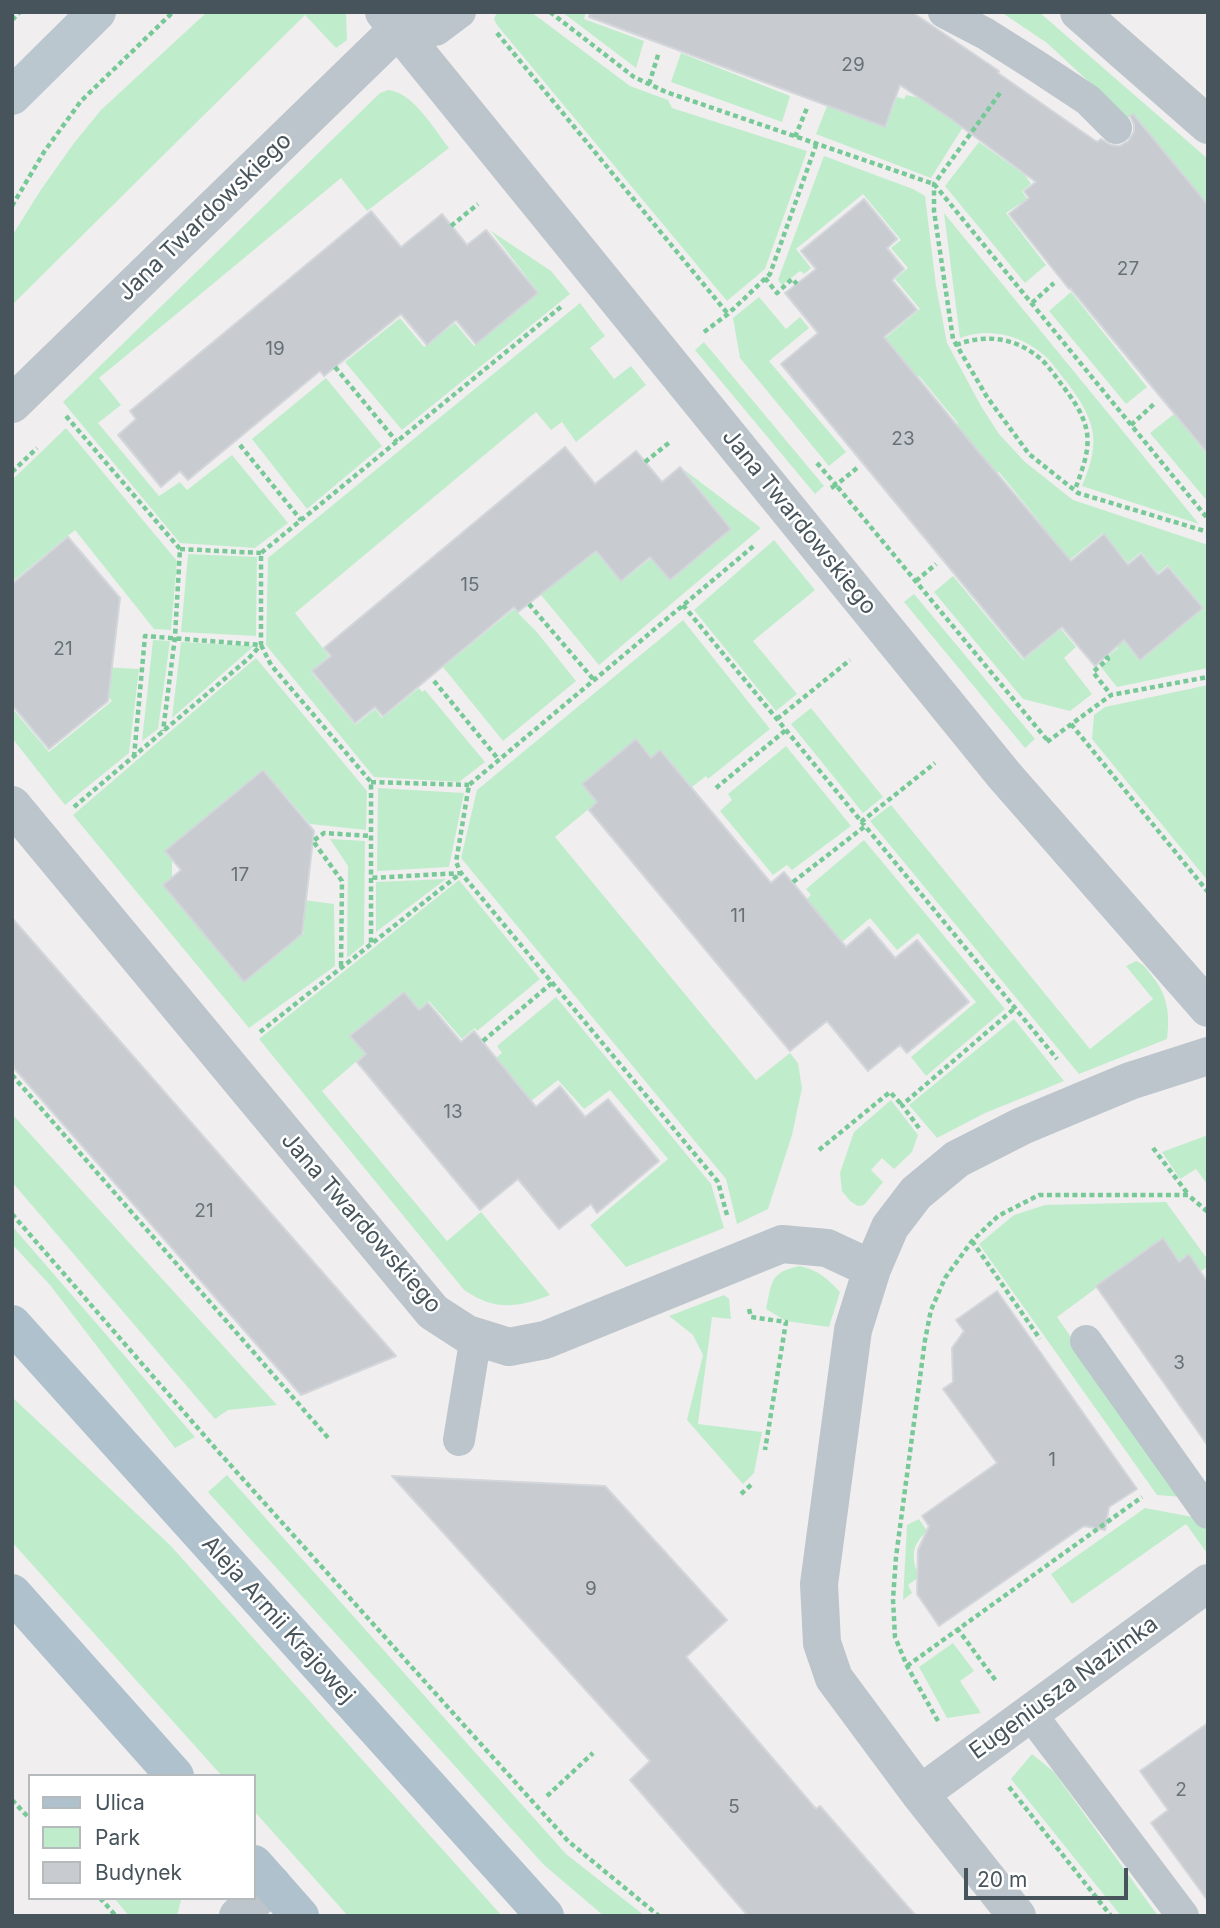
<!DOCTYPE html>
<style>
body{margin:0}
#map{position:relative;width:1220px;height:1928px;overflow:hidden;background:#f1eeef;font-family:Inter,sans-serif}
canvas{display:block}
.frame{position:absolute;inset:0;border:14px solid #47545b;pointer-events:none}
.legend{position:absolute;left:28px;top:1774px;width:228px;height:126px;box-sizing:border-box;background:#fff;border:2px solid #b5bbbd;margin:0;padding:9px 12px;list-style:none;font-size:21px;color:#47545b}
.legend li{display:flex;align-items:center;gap:14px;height:35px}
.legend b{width:35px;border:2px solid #b5bbbd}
.scale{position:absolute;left:964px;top:1868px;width:164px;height:32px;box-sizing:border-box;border:4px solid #47545b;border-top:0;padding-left:9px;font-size:21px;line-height:24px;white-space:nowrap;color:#47545b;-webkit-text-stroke:5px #fff;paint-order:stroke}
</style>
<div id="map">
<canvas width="1220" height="1928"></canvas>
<div class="frame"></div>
<ul class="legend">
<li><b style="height:9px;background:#afc1cc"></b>Ulica</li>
<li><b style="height:19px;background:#bfedcb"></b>Park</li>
<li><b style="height:19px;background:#c8ccd1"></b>Budynek</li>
</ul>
<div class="scale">20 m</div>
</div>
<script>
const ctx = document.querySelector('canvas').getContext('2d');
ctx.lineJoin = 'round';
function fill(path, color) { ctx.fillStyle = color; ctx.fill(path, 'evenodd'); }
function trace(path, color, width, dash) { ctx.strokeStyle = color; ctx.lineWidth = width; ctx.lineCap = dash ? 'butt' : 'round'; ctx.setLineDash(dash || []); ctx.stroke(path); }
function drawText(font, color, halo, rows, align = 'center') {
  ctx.font = font + ' Inter,sans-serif'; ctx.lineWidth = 5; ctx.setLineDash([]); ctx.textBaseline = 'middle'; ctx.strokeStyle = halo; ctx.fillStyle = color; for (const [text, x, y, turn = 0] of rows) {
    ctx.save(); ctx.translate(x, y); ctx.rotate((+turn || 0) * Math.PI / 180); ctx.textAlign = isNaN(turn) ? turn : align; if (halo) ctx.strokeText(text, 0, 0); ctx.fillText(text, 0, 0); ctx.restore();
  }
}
fill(new Path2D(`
 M207 12H346L347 40 336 48 305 15 12 305V236L40 191 74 143 101 110Z
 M497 12H531L630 86 668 100 672 108 807 151 765 269 727 301 497 25 494 19Z
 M562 12H586L584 19 644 41 636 68Z
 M1001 12H1039L1208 159V205L1133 114 1128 118 1047 43Z
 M681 53 790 96 782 122 671 82Z
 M388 90C413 92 434 129 449 148L367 211 341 178 99 378 121 405 98 423 159 496 180 482 187 490 232 455 288 523 255 548 180 543 63 402 380 93Z
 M906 95 920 98 963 127 931 178 816 134 827 106 885 127 897 97 904 99Z
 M979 142 1025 175 1031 184 1022 191 1027 199 1006 213 1046 265 1025 283 945 186Z
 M824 156 913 189 925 196 936 286 947 343 981 406 999 434 1025 462 1073 500 1208 545V668L1117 687 1101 667 1109 660 1107 657 1118 648 1111 638 1117 633 1140 661 1204 608 1168 565 1158 573 1141 552 1128 563 1103 533 1067 562 1035 523 1038 520 999 472 995 474 955 427 958 423 919 376 914 380 883 340 920 309 895 279 908 268 891 248 901 240 863 194 796 249 811 268 804 274 800 271 782 285 778 280Z
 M944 213 1199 524 1082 486C1089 469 1095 452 1093 434 1090 414 1078 397 1066 381 1059 373 1053 363 1045 356 1021 335 990 327 960 338Z
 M491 231 551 271 570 294 402 430 345 362 400 318 424 347 455 323 474 346 539 293Z
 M1071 292 1147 387 1126 404 1049 311Z
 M759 297 786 329 800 317 809 328 769 361 846 452 829 466 740 358 733 318Z
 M580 303 605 336 590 348 614 379 631 366 646 385 576 442 562 422 551 430 536 412 295 613 329 656 311 672 355 725 375 709 382 718 419 688 422 692 425 690 485 762 459 782 374 777 266 645 268 558Z
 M704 342 824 486 815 494 695 350Z
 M326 378 382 446 307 509 252 439Z
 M1174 414 1208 456V502L1150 433Z
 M66 428 177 561 171 630 154 629 75 530 12 582V480Z
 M683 469 761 528 599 665 536 589 590 545 621 582 651 558 670 581 732 529Z
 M774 540 815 590 753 641 797 694 776 711 694 610Z
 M188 554 257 557 256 636 181 632Z
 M953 576 1023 660 1061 629 1076 647 1064 658 1092 694 1070 711 1023 699 934 592Z
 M914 594 1035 739 1025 748 904 602Z
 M514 609 536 631 576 681 503 741 443 667Z
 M683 620 770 729 708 779 706 776 692 787 661 750 651 758 636 740 583 783 597 802 555 837 756 1080 790 1053 798 1063 802 1088 792 1135 768 1209 737 1224 726 1179 461 858 477 790Z
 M153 640 170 641 158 729 142 741Z
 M181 642 254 646 172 718Z
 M256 658 367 791 366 830 310 824 263 769 165 851 172 860V877L163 885 244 983 304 933 274 896 334 904 335 966 249 1028 73 815Z
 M83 666 139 669 129 753 65 805 12 738V708L49 752 112 701Z
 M1208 685V881L1092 739 1094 715 1105 707Z
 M811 708 883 797 863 813 791 724Z
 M786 746 851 826 792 870 787 865 773 875 720 811 732 800 728 794Z
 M378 788 464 793 449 867 377 871Z
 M891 805 1090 1049 1153 999 1126 966 1136 961C1144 964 1147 969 1152 976 1168 995 1170 1015 1167 1039L1079 1074 870 821Z
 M330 839 365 841 364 944 347 958 348 866Z
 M864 840 1005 1009 926 1076 911 1057 976 1002 918 933 897 950 870 918 834 949 799 906 811 895 806 889Z
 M446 879 376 932V882Z
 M459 880 540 979 477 1031 475 1028 462 1039 429 1001 419 1009 404 991 350 1035 365 1054 322 1091 447 1241 481 1212 550 1295C517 1308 495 1311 464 1290L259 1039Z
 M556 997 711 1184 724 1228 626 1267 590 1225 668 1159 610 1090 584 1109 558 1080 522 1108 487 1065 502 1053 497 1046Z
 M1014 1019 1064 1081 985 1113 937 1138 909 1105Z
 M891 1100 918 1135 912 1152 894 1169 882 1158 871 1170 883 1182 864 1205 858 1206 850 1201 842 1191 840 1173 854 1132Z
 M12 1114 277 1405 228 1410 215 1419 12 1182Z
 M1208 1135V1185L1196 1169 1180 1179 1162 1152Z
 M1166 1202 1208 1260V1266L1201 1271 1189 1254 1179 1261 1163 1238 1096 1286 1095 1289 1057 1317 1183 1497 1157 1495 979 1244 1014 1215 1045 1205Z
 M12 1226 195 1437 175 1448 50 1285 12 1244Z
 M800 1266C818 1270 828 1279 840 1292L829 1327 786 1321 766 1309C772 1283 769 1272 800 1266Z
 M724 1295 729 1299 731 1319 712 1317 698 1424 762 1432 754 1473 743 1484 687 1420 703 1355 693 1335 669 1316Z
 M12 1397 170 1545 502 1916H348L254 1811V1776H222L12 1542Z
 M227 1475 566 1854 645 1916H604L544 1865 208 1492Z
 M1145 1508 1198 1518 1207 1531V1553L1186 1524 1072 1604 1051 1574Z
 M919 1519 927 1531C911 1546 911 1557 919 1577L908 1585 912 1593 903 1600 907 1525Z
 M953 1643 974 1671 960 1681 981 1713 947 1718 919 1667Z
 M1032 1754 1054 1772 1158 1916H1121L1011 1779Z
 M114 1898H181V1900L177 1916H129Z`), '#bfedcb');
const building = new Path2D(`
 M590 12H912L999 71 998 73 1097 142 1101 139 1111 145 1120 146 1128 141 1134 132V124L1130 116 1133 114 1208 205V454L1070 288 1069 289 1009 214 1029 198 1024 191 1036 182 951 119 900 85 885 127 589 17Z
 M864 199 897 239 887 248 904 269 892 280 917 310 884 337 978 451 1071 561 1104 534 1128 565 1141 554 1158 575 1168 567 1203 608 1140 660 1124 640 1095 666 1062 627 1024 658 781 364 818 333 785 293 816 269 801 251Z
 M371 211 401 247 442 214 467 245 486 230 538 293 476 344 456 320 427 345 401 314 324 376 320 371 188 480 180 471 161 487 118 435 136 419 130 411Z
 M565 447 595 484 636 451 662 482 680 467 731 529 670 580 650 557 621 581 596 551 518 612 514 607 383 716 375 707 355 723 312 671 331 656 324 648Z
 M68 537 120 598 108 701 49 749 12 705V584Z
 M636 739 651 758 660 750 771 883 784 872 846 947 869 927 895 958 917 940 969 1002 907 1053 900 1045 868 1071 827 1021 790 1051 589 810 597 802 582 784Z
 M263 770 314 831 302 934 244 982 163 885 181 870 165 851Z
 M12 918 396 1356 301 1395 12 1066Z
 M404 992 419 1010 428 1003 461 1042 474 1031 536 1107 560 1086 585 1117 608 1099 659 1161 597 1213 591 1204 559 1229 518 1179 480 1210 357 1062 366 1054 350 1036Z
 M1163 1238 1179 1262 1189 1254 1208 1283V1446L1096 1286Z
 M997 1291 1137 1489 1109 1507 1105 1530 1084 1526 939 1626 917 1594 918 1550 929 1526 922 1516 997 1463 943 1389 953 1382 952 1348 964 1331 956 1320Z
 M392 1476 605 1486 727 1620 686 1657 816 1809 820 1806 916 1916H748L630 1780 650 1761Z
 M1208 1723V1901L1151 1823 1168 1810 1140 1771Z`);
fill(building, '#c8ccd1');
trace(building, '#d3d6da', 2);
trace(new Path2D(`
 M550 12 634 77 666 92 934 184 1208 519
 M12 20 20 12
 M497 33 728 314
 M649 84 659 52
 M1000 93 934 184V211L953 339 987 397 1029 454 1078 493 1208 532
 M795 137 807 108
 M12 206 44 152 81 101 173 12
 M451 226 478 204
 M765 278 777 293 792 279 797 284
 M1032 303 1054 283
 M704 332 728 314 770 274 816 145
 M956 345C987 333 1017 338 1042 360 1049 367 1056 377 1062 385 1073 400 1084 414 1087 433 1090 452 1081 472 1075 490
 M335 367 397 442
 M66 416 180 549 175 637 163 731
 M1131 425 1154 404
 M240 445 301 520
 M645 462 670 442
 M817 463 836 485 857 468
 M12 472 37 448
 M831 488 836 485 1048 741
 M180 549 261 553
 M916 581 936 564
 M529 604 594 680
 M683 605 1057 1059
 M1106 656 1108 659 1093 672 1111 695
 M434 681 499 760
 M777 719 850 660
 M1071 724 1208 892
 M1047 742 1111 695 1208 677
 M134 757 145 636 261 645 271 665 371 782V943
 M371 782 469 785
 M716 788 786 730
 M74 807 248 659 261 645V553L562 306
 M861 822 935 763
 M793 882 864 827
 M341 966 342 881 313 841 324 833 371 836
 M260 1032 461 873 370 878
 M483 1041 552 983
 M12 1075 330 1440
 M919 1128 902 1105 1015 1008
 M1153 1148 1188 1194
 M819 1150 890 1092 902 1105
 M12 1214 216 1449 568 1841 659 1916
 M727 1215 718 1182 461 873 456 862 469 785 756 544
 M972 1241 1040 1339
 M749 1309 751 1317 786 1322 765 1450
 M741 1494 752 1484
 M957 1628 996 1681
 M907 1666 1142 1497
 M938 1721 907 1666 895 1637 893 1599 896 1557 925 1340 931 1310 945 1278 972 1241 998 1216 1039 1195H1188L1208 1212
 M1009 1787 1111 1916
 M547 1796 593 1753
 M12 1800 30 1819
 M100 1898 116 1916`), '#78c998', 4.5, [5, 3.5]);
trace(new Path2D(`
 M944 12 986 34 1035 65 1088 100 1116 128
 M398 29 436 30 460 12
 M1086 1341 1208 1513
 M459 1440 476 1336
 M1030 1713 1183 1916`), '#bbc5cb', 32);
trace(new Path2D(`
 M384 12 1004 775 1208 1008
 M1079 12 1208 125
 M12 404 398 29
 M12 805 433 1312 467 1334 509 1347 545 1340 782 1244 827 1248 872 1269
 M920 1794 1208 1583
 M238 1916 272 1884
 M1017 1916 920 1794 834 1678 822 1643 819 1584 853 1330 872 1269 890 1227 916 1193 957 1159 1022 1126 1089 1098 1130 1081 1208 1056`), '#bbc5cb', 38);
trace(new Path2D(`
 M12 96 97 12`), '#bbc7cf', 38);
trace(new Path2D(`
 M12 1324 545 1916
 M12 1593 175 1776
 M254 1864 300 1916`), '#afc1cc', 38);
drawText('19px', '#677278', null, [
 ["29",853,65],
 ["27",1128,269],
 ["19",275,349],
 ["23",903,439],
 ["15",470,585],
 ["21",63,649],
 ["17",240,875],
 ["11",738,916],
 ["13",453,1112],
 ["21",204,1211],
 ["3",1179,1363],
 ["1",1052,1460],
 ["9",591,1589],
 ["2",1181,1790],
 ["5",734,1807]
]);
drawText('23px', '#47545b', '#fff', [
 ["Jana Twardowskiego",205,217,-44],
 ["Jana Twardowskiego",799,522,51],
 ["Jana Twardowskiego",361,1223,49],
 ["Aleja Armii Krajowej",278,1620,48],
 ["Eugeniusza Nazimka",1064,1688,-36]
]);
</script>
